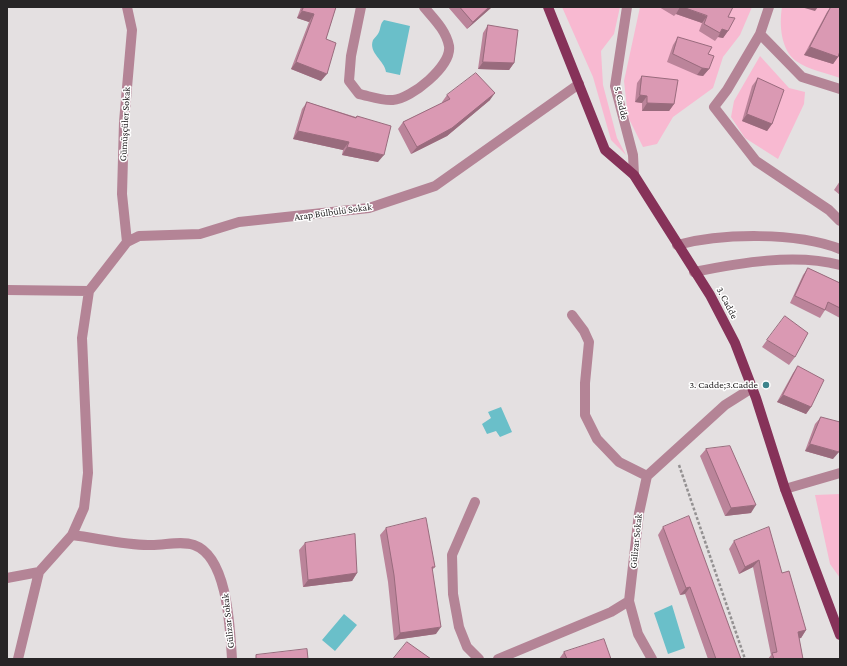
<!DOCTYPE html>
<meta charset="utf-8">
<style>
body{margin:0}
#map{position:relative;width:847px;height:666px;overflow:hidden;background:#e4e0e1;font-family:"Crimson Pro",serif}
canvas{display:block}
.frame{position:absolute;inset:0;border:8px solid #272526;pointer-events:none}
</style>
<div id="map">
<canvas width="847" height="666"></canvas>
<div class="frame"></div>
</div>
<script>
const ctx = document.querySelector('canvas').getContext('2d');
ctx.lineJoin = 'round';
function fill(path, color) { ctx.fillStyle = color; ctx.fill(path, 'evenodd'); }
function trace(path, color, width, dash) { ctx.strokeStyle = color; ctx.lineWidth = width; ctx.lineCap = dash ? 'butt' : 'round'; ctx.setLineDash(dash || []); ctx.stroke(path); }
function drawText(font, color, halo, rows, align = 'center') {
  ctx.font = font + ' "Crimson Pro",serif'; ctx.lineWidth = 3; ctx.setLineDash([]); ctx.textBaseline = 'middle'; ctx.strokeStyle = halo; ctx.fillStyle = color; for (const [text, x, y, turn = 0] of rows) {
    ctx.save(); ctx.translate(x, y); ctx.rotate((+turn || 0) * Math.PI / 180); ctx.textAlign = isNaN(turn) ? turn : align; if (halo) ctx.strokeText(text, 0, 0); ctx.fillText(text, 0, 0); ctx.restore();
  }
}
fill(new Path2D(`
 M562 7H620L614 34 601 51 603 85 617 138 626 155 611 140 593 77Z
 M640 7H752L740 35 723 57 713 88 673 117 657 144 643 147 628 117 624 81Z
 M782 7H840V78C827 73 808 70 796 61 781 50 779 25 782 7Z
 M760 56 789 88 805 92 804 104 778 159 745 138 731 117 734 101Z
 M840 494V578L830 564 815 495Z`), '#f8b9d1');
fill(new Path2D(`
 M384 20 410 26 400 75 386 72C385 61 368 53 373 40 375 37 378 35 379 32 381 27 380 24 384 20Z
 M501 407 512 432 500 437 496 431 487 434 482 424 491 418 488 412Z
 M672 605 685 648 668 654 654 613Z
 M344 614 357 625 335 651 322 640Z`), '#6abfc9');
trace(new Path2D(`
 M679 465 745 659`), '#949192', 2.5, [3, 2]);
trace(new Path2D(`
 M361 7 351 56 349 81 359 94C369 96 382 101 393 100 411 99 452 66 449 46 446 30 433 18 424 7
 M627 7 615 86 633 155 634 175
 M769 7 760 34 727 90 714 107 756 161 829 210 840 221
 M760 34 802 77 840 89
 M127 242 122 194 124 122 132 30 127 7
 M677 245C722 233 797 232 840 249
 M694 272C739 263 795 253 840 265
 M7 290 89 291
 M572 315 584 331 589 342 585 383V415L597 439 619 462 647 476
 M785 489 840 473
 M475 502 452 555 453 594 459 627 467 647 479 659
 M72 535C97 538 123 545 148 545 163 546 180 540 194 545 228 557 230 629 232 659
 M7 578 39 572
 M629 601 638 634 652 659
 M18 659 39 572 72 535 84 508 88 473 82 338 89 291 127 242 139 236 200 234 239 222 369 208 435 186 579 84
 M498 659 611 612 629 601 639 513 647 476 725 405 752 388`), '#b48496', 10);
trace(new Path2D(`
 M548 7 605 150 634 175 710 295 735 343 756 398 785 489 840 635`), '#863259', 10);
fill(new Path2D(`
 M301 7H336L326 39 321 81 291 69 309 22 297 18Z
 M448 7H492L467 29Z
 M659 7H733L728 17V31L723 38 718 37 715 41 699 31 702 23 676 14 674 16Z
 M831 7H840L838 57 833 64 804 55 827 12Z
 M488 25 514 63 509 70 478 69 483 33Z
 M678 37 708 54 709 69 703 76 697 75 667 62 673 45Z
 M642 76 674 104 669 111H642V103L635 102 637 83Z
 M758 78 772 124 767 131 742 121 752 86Z
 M447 95 490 100 447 136 411 154 398 129 403 122 442 103V102Z
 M307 102 356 117 357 116 378 162 342 155 343 150 293 139 302 109Z
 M840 181V195L834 190Z
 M808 268 840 283V318L825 310 820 318 790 303 803 275Z
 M767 340 795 357 789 365 762 347Z
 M798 366 811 407 806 414 777 402 793 373Z
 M821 417 833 459 805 451 815 424Z
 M706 449 751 513 725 516 700 456Z
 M663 527 741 659H708L685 594 680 595 658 535Z
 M386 528 435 567 432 570 436 634 394 640 388 582 380 535Z
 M734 541 782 573 806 630 801 638H799L803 659H768L771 655 753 567 739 574 729 549Z
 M305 543 357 573 352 581 303 587 299 550Z
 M564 652 611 659H559Z`), '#bb849a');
fill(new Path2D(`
 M489 7H492L467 29 473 22Z
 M680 7H683L707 16 702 23 676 14Z
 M801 7H818L815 11Z
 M302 11 314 14 309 22 297 18Z
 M722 29 728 31 723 38 718 37Z
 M810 47 838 57 833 64 804 55Z
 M296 62 327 74 321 81 291 69Z
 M483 62 514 63 509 70 478 69Z
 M702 68 709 69 703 76 697 75Z
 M495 93 490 100 447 136 411 154 417 147Z
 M640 95 647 96 642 103 635 102Z
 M647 103 674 104 669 111H642Z
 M747 114 772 124 767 131 742 121Z
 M298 131 349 142 343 150 293 139Z
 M347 147 384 155 378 162 342 155Z
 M783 395 811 407 806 414 777 402Z
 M810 444 839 452 833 459 805 451Z
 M756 505 751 513 725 516 731 508Z
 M759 560 753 567 739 574 745 567Z
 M357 573 352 581 303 587 308 580Z
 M690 587 685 594 680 595 686 588Z
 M441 627 436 634 394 640 400 633Z
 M806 630 801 638 793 640 798 632Z`), '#996b7d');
const building = new Path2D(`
 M304 7H336L326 39 336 43 327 74 296 62 314 14 302 11Z
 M460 7H489L473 22Z
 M683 7H733L728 17 735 18 728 31 722 29 720 33 704 24 707 16Z
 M831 7H840V51L838 57 810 47Z
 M488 25 518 30 514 63 483 62Z
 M678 37 712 47 708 54 714 56 709 69 702 68 673 54Z
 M476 73 495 93 452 128 417 147 403 122 450 99 447 95Z
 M642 76 678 80 674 104 647 103V96L640 95Z
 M758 78 784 90 772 124 747 114Z
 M307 102 356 118 357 116 391 126 384 155 347 147 349 142 298 131Z
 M808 268 840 283V308L828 302 825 310 795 296Z
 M785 316 808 333 795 357 767 340Z
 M798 366 824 380 811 407 783 395Z
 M821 417 840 422V448L839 452 810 444Z
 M730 446 756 505 731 508 706 449Z
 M689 516 741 659H716L690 587 686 588 663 527Z
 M426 518 435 567H432L441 627 400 633 394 575 386 528Z
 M769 527 782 573 789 571 806 630 798 632 803 659H774L772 653 777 652 759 560 745 567 734 541Z
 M355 534 357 573 308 580 305 543Z
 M604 639 611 659H567L564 652Z
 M407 642 431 659H393Z
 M307 649 308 659H256V655Z`);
fill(building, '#da99b3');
trace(building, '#996b7d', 1);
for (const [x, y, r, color] of [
 [766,385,4,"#3d848c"]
]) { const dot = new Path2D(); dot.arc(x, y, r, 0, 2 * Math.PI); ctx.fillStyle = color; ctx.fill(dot); trace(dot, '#fff', 1.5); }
drawText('10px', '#272526', '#fff', [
 ["5. Cadde",621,103,77],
 ["Gümüşçüler Sokak",125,124,-87],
 ["Arap Bülbülü Sokak",333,212,-8],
 ["3. Cadde",727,303,62],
 ["Gülizar Sokak",636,541,-84],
 ["Gülizar Sokak",228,621,-96]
]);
drawText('10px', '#272526', '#fff', [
 ["3. Cadde;3.Cadde",758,385]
], 'right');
</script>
